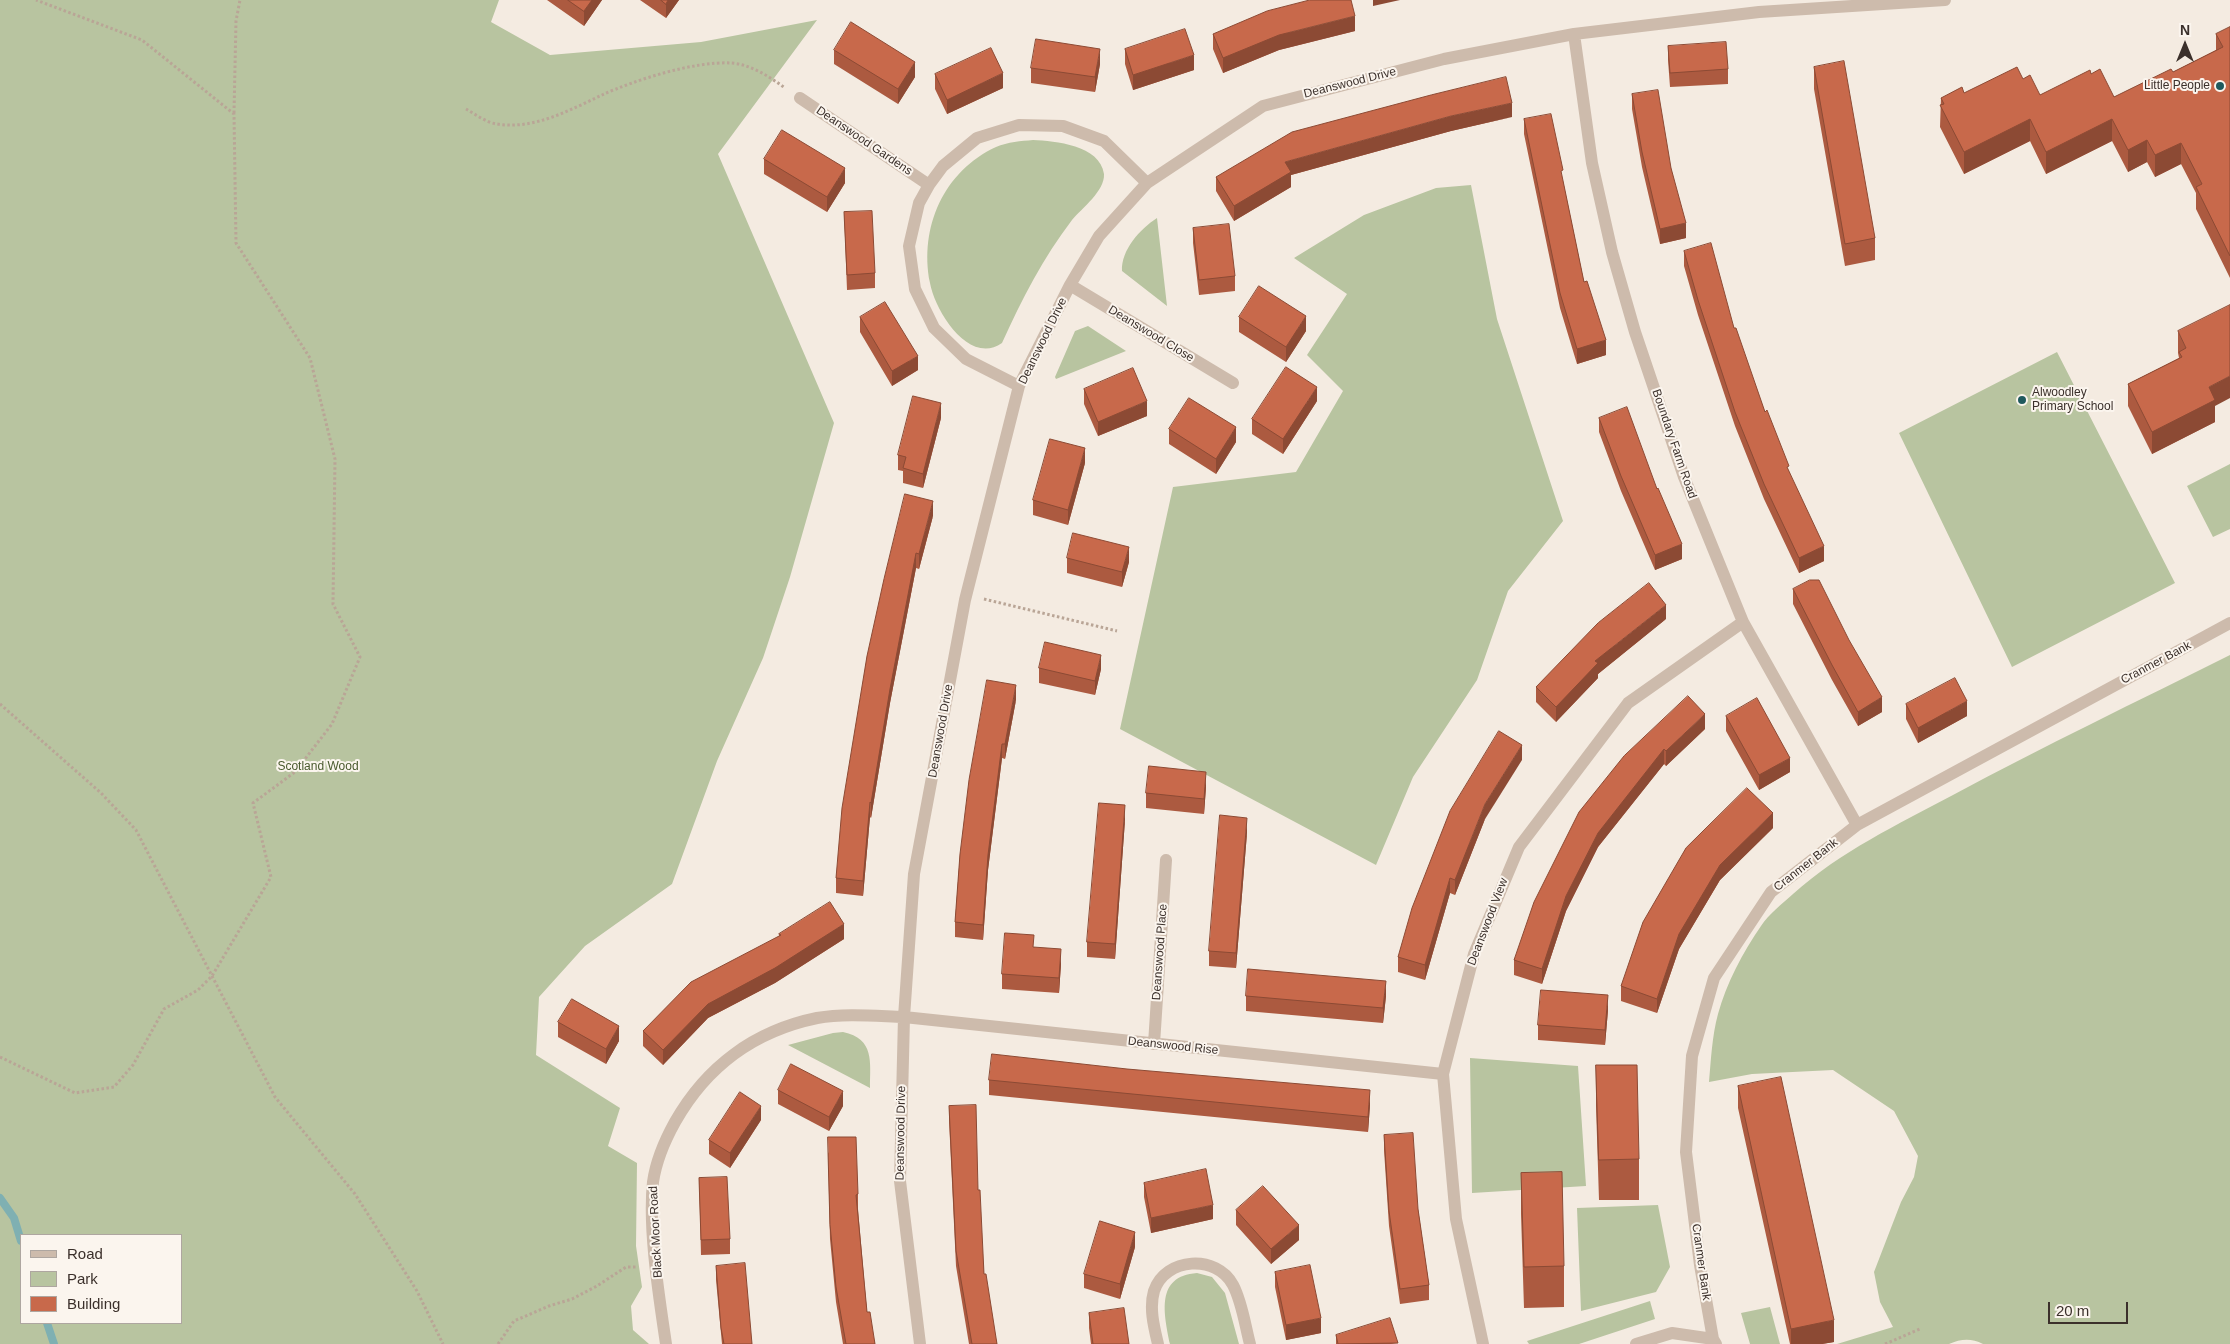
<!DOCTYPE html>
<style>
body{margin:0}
#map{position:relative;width:2230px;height:1344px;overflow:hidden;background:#f4ebe1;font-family:Arial,sans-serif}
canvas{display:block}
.legend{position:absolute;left:20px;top:1234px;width:162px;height:90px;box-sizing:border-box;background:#fbf5ee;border:1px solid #aea6a0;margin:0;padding:6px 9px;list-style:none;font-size:15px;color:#3b302b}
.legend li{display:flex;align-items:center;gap:10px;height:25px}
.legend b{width:25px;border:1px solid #aea6a0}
.north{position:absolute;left:2160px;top:20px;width:50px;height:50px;-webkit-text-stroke:4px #fbf5ee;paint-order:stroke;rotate:0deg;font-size:14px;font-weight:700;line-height:20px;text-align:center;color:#3b302b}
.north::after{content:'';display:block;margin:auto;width:18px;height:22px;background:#3b302b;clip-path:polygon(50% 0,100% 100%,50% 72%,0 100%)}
.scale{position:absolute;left:2048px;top:1302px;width:80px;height:22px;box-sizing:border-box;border:2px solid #3b302b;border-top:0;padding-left:6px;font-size:15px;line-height:18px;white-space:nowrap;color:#3b302b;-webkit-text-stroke:4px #fbf5ee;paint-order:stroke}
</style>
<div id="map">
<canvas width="2230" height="1344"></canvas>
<ul class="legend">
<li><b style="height:6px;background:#cdbbac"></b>Road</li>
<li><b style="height:14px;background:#b8c4a0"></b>Park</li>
<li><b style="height:14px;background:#c8694b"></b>Building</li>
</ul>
<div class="north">N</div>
<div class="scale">20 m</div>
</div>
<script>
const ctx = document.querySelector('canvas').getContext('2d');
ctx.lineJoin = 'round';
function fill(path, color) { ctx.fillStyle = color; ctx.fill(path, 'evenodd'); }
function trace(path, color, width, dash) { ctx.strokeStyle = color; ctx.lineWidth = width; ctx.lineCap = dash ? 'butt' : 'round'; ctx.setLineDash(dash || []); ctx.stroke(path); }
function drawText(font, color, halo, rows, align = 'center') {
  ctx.font = font + ' Arial,sans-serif'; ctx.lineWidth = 4; ctx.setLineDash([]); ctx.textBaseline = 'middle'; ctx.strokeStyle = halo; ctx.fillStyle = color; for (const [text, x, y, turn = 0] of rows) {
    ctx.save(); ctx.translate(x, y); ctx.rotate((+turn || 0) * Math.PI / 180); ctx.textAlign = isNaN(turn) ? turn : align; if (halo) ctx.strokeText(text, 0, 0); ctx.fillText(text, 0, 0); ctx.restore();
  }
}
fill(new Path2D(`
 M0 0H499L491 22 550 55 701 42 817 20 718 154 834 423 790 577 763 658 717 761 672 884 585 946 539 997 536 1055 620 1108 608 1146 637 1163 636 1246 642 1287 631 1306 633 1330 649 1344H0ZM21 1235H181V1323H21Z
 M1033 140C1055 141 1100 145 1104 174 1105 191 1082 208 1072 220 1043 258 1022 299 1002 343 969 366 935 311 930 283 919 227 944 171 996 147 1008 142 1021 141 1033 140Z
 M1471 185 1497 319 1563 521 1508 591 1477 680 1413 777 1376 865 1120 729 1173 487 1296 472 1343 391 1307 355 1347 294 1294 258 1364 215 1436 188Z
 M1157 218 1167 306 1122 271C1121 250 1140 229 1157 218Z
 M1088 326 1126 351 1056 379 1055 377 1075 331Z
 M2057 352 2175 583 2012 667 1899 433Z
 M2230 464V529L2213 537 2187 486Z
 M2230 655V1344H1983C1971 1338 1961 1339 1949 1344H1837L1893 1327 1880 1302 1874 1272 1901 1202 1914 1177 1918 1156 1894 1111 1833 1070 1752 1074 1709 1082C1711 1060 1712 1036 1718 1014 1726 984 1743 952 1761 926 1769 914 1782 904 1793 894 1841 851 1897 825 1953 795 2044 746 2138 701 2230 655Z
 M843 1032C875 1039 870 1062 870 1088L788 1045 833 1033Z
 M1470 1058 1578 1066 1586 1186 1472 1193Z
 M1658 1205 1670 1267 1656 1292 1581 1311 1577 1208Z
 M1197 1273 1212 1277 1225 1293 1239 1344H1170C1164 1314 1155 1276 1197 1273Z
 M1650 1301 1655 1319 1579 1344H1529L1527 1341Z
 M1770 1307 1780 1344H1750L1741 1313Z`), '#b8c4a0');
trace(new Path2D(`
 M0 1198 14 1218 21 1241
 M47 1323 54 1344`), '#7fb0b2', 8);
trace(new Path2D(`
 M466 109C475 114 487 123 497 124 534 130 570 110 602 95 635 80 694 61 731 63 750 64 770 77 785 88
 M234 113 236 21 240 0
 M984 599 1117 631
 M0 704 101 793 136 830 275 1097 355 1194 417 1291 443 1344
 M0 1057 75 1093 114 1087 133 1065 164 1009 198 990 212 976 271 877 253 803 295 772 332 724 360 657 333 604 335 459 310 358 236 243 234 114 142 40 36 0
 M498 1344 514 1321 549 1306 572 1299 597 1286 626 1267H636
 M1885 1344 1920 1329`), '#b9a596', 3, [2.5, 2.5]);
trace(new Path2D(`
 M1574 34 1592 163 1612 252 1635 332 1684 477 1743 622 1857 825
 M800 98 929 185
 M1070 285 1233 383
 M1019 386 966 359 934 328 915 289 909 246 919 203 929 185 943 166 977 138 1019 125 1063 126 1104 141 1147 183
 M1154 1044 1166 860
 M666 1344C659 1296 648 1229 653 1182 656 1161 665 1140 675 1122 706 1067 754 1031 817 1018 845 1013 875 1016 904 1017L1443 1074
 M920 1344 900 1181 904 1017 914 874 965 600 1019 386 1070 285 1099 236 1147 183 1263 106 1444 59 1574 34 1759 12 1945 0
 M1158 1344C1154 1327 1149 1308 1154 1291 1165 1257 1217 1254 1233 1285 1242 1302 1245 1325 1250 1344
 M1483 1344 1456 1219 1443 1074 1474 954 1519 847 1628 703 1743 622
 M1636 1344 1672 1333 1713 1339
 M1716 1344 1713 1339 1700 1265 1686 1152 1692 1056 1714 978 1771 892 1857 825 2230 623`), '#cdbbac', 12);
fill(new Path2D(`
 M547 0H602L584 26Z
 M640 0H679L666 18Z
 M2230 27V278L2196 209V193L2181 164 2155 177 2147 162 2128 172 2112 141 2046 174 2030 141 1964 174 1940 127 1941 98 1964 93 2023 79 2040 95 2091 74 2114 97 2173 72 2216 50V34Z
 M1355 31 1279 50 1223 73 1213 49V34Z
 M1668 46 1728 69V84L1670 87 1668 60Z
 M1125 49 1194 70 1133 90 1125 64Z
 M834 50 915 77 898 104 834 64Z
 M1100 64 1095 92 1031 83V68Z
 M1814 67 1875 238V260L1845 266 1814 89Z
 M935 74 1003 88 947 114 935 89Z
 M1632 94 1671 168 1686 238 1660 244 1642 167 1632 109Z
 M1512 117 1451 131 1291 175V187L1234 221 1216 191V177Z
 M1524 119 1563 181 1584 282 1606 355 1577 364 1560 308 1524 134Z
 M764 159 845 183 827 212 764 174Z
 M844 212 875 273V288L847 290Z
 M1193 228 1235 276V291L1199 295 1193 243Z
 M1684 251 1734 328 1765 412 1824 561 1799 573 1764 499 1735 426 1698 315 1684 266Z
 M860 317 918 370 892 386 860 332Z
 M1239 317 1306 331 1286 362 1239 332Z
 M2178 331 2215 406V422L2152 454 2128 406V384L2179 358 2178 353Z
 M1084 389 1147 416 1098 436 1084 404Z
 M1317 401 1283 454 1252 434V419Z
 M941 418 923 488 903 483V471L898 470V455Z
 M1599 418 1657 489 1682 559 1655 570 1621 491 1599 432Z
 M1169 429 1236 442 1216 474 1169 444Z
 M1085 463 1068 525 1033 515V500Z
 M933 516 919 569 916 568 890 703 871 818 870 817 863 896 836 893V878L867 656Z
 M1067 558 1129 562 1122 587 1067 573Z
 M1793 589 1882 712 1858 726 1832 680 1793 604Z
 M1666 619 1598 674V678L1556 722 1536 702V687Z
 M1039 668 1101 669 1095 695 1039 683Z
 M1016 700 1005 759 1002 758 988 870 983 940 955 937V922L960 854Z
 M1906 704 1967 716 1918 743 1906 719Z
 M1726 716 1790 772 1759 790 1726 731Z
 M1705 729 1666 766 1664 764 1598 847 1566 911 1542 984 1514 975V960L1624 756Z
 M1522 760 1485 819 1455 895 1450 893 1425 980 1398 972V957Z
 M1206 787 1204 814 1146 808V793Z
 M1125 820 1115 959 1087 957V942Z
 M1773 828 1720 880 1679 949 1657 1013 1621 1001V986L1686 848Z
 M1247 833 1236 968 1209 966V951Z
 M779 934 844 939 775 983 708 1018 663 1065 643 1046V1031L779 936Z
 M1034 947 1061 964 1059 993 1002 989V974Z
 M1246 996H1386L1383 1023 1246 1011Z
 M1608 1010 1605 1045 1538 1040V1025Z
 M558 1022 619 1041 606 1064 558 1037Z
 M1596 1065 1639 1159V1200H1599L1596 1106Z
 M1127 1069 1370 1105 1368 1132 989 1095V1080Z
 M1738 1086 1834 1342 1822 1344H1790L1738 1108Z
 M778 1090 843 1106 829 1131 778 1104Z
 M949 1106 978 1190 984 1274 997 1344H969L956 1266 949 1120Z
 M761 1120 730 1168 709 1154V1140Z
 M1384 1135 1418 1209 1429 1285V1300L1400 1304 1389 1226 1384 1150Z
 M828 1152 858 1194V1209L867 1312 875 1344H843L836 1302 830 1239Z
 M1521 1173 1564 1266V1307L1524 1308 1521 1214Z
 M699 1178 730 1239V1254L701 1255Z
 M1144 1183 1213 1219 1151 1233 1144 1197Z
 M1236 1210 1299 1240 1271 1264 1236 1225Z
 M1135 1247 1120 1299 1084 1288V1274Z
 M716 1266 752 1344H722L716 1280Z
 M1275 1272 1321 1333 1286 1340 1275 1287Z
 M1089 1313 1129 1344H1091L1089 1328Z
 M1336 1335 1398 1344H1336Z`), '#ac5a40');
fill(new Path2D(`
 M592 0H602L584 26V11Z
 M668 0H679L666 18V4Z
 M1373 0H1400L1373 6Z
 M1355 16V31L1279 50 1223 73V58L1279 35Z
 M1100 49V64L1095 92V77Z
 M1194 55V70L1133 90V75Z
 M915 62V77L898 104V89Z
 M1003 73V88L947 114V100Z
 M1512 103V117L1451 131 1291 175V187L1234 221V206L1285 162 1451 116Z
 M2030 119V141L1964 174V152Z
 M2112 119V141L2046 174V152Z
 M2147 140V162L2128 172V150Z
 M2181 143V164L2155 177V155Z
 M845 168V183L827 212V197Z
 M1686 223V238L1660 244V229Z
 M1306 316V331L1286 362V347Z
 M1606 340V355L1577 364V349Z
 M918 356V370L892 386V371Z
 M2230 376V398L2215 406V422L2152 454V432L2209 387Z
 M1317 387V401L1283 454V439Z
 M1147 401V416L1098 436V422Z
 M941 403V418L923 488V474Z
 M1236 427V442L1216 474V459Z
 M1085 448V463L1068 525V510Z
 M933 501V516L919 569V554Z
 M1682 544V559L1655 570V555Z
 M1824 546V561L1799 573V558Z
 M1129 547V562L1122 587V572Z
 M916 553V568L890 703 871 818V803L890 689Z
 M1666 605V619L1598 674V678L1556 722V707L1595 661Z
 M1101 655V669L1095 695V681Z
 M1016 685V700L1005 759V744Z
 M1882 697V712L1858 726V712Z
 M1967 701V716L1918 743V728Z
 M1705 714V729L1666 766V751Z
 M1002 744V758L988 870 983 940V925L988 855Z
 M1522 745V760L1485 819 1455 895V880L1485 804Z
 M1664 749V764L1598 847 1566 911 1542 984V969L1566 896 1598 833Z
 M1790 758V772L1759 790V775Z
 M1206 772V787L1204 814V799Z
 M870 802V817L863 896V881Z
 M1125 805V820L1115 959V944Z
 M1773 813V828L1720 880 1679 949 1657 1013V999L1679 934 1720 865Z
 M1247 818V833L1236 968V953Z
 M1450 878V893L1425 980V965Z
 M844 924V939L775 983 708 1018 663 1065V1050L708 1004Z
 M1061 949V964L1059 993V978Z
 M1386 981V996L1383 1023V1008Z
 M1608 995V1010L1605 1045V1030Z
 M619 1026V1041L606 1064V1049Z
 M1370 1090V1105L1368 1132V1117Z
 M843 1091V1106L829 1131V1117Z
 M761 1106V1120L730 1168V1153Z
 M1213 1205V1219L1151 1233V1218Z
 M1299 1225V1240L1271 1264V1249Z
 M1135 1232V1247L1120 1299V1284Z
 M1321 1318V1333L1286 1340V1325Z
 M1834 1320V1342L1822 1344H1791V1329Z`), '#8c4a34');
const building = new Path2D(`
 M568 0H592L584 11Z
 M661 0H668L666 4Z
 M1310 0H1351L1355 16 1279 35 1223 58 1213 34 1267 11Z
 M851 22 915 62 898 89 834 50Z
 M2230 27V256L2196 187 2202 184 2181 143 2155 155 2147 140 2128 150 2112 119 2046 152 2030 119 1964 152 1940 105 1944 104 1941 98 1962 87 1964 93 2017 67 2023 79 2030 75 2040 95 2090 70 2091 74 2100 69 2114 97 2171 69 2173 72 2223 47 2216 34Z
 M1185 29 1194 55 1133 75 1125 49Z
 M1036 39 1100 49 1095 77 1031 68Z
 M1726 42 1728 69 1670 73 1668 46Z
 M991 48 1003 73 947 100 935 74Z
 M1844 61 1875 238 1845 244 1814 67Z
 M1506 77 1512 103 1451 116 1285 162 1291 172 1234 206 1216 177 1292 132 1431 95Z
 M1658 90 1671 168 1686 223 1660 229 1642 152 1632 94Z
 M1551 114 1563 170 1561 171 1584 282 1587 281 1606 340 1577 349 1560 293 1524 119Z
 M782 130 845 168 827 197 764 159Z
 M872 211 875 273 847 275 844 212Z
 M1229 224 1235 276 1199 280 1193 228Z
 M1711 243 1734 328H1736L1765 412 1767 410 1789 466 1787 467 1824 546 1799 558 1764 484 1735 412 1698 300 1684 251Z
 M1259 286 1306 316 1286 347 1239 317Z
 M885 302 918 356 892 371 860 317Z
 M2230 305V376L2209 387 2215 400 2152 432 2128 384 2182 357 2179 352 2186 348 2178 331Z
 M1286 367 1317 387 1283 439 1252 419Z
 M1133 368 1147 401 1098 422 1084 389Z
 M913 396 941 403 923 474 903 468 906 457 898 455Z
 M1189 398 1236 427 1216 459 1169 429Z
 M1627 407 1657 489 1658 488 1682 544 1655 555 1621 476 1599 418Z
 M1050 439 1085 448 1068 510 1033 500Z
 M905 494 933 501 919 554 916 553 890 689 871 803 870 802 863 881 836 878 842 808 867 656 884 579Z
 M1073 533 1129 547 1122 572 1067 558Z
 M1810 580H1819L1849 640 1882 697 1858 712 1832 665 1793 589Z
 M1649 583 1666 605 1595 661 1598 663 1556 707 1536 687 1598 623Z
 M1045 642 1101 655 1095 681 1039 668Z
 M1955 678 1967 701 1918 728 1906 704Z
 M987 680 1016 685 1005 744H1002L988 855 983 925 955 922 960 854 969 780Z
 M1688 696 1705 714 1666 751 1664 749 1598 833 1566 896 1542 969 1514 960 1534 902 1579 812 1624 756Z
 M1757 698 1790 758 1759 775 1726 716Z
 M1499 731 1522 745 1485 804 1455 880 1450 878 1425 965 1398 957 1412 908 1450 811Z
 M1149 766 1206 772 1204 799 1146 793Z
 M1747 788 1773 813 1720 865 1679 934 1657 999 1621 986 1643 922 1686 848Z
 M1099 803 1125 805 1115 944 1087 942Z
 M1220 815 1247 818 1236 953 1209 951Z
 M830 902 844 924 775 968 708 1004 663 1050 643 1031 691 982 781 935 779 934Z
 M1005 933 1034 935 1033 947 1061 949 1059 978 1002 974Z
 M1248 969 1386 981 1383 1008 1246 996Z
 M1541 990 1608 995 1605 1030 1538 1025Z
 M572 999 619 1026 606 1049 558 1022Z
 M992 1054 1127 1069 1370 1090 1368 1117 989 1080Z
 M791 1064 843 1091 829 1117 778 1090Z
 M1596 1065H1637L1639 1159 1599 1160Z
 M1781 1077 1834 1320 1791 1329 1738 1086Z
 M740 1092 761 1106 730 1153 709 1140Z
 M976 1105 978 1190H980L984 1274H986L997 1344H972L956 1251 949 1106Z
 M1413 1133 1418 1209 1429 1285 1400 1289 1389 1211 1384 1135Z
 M828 1137H856L858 1194 856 1195 867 1312H870L875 1344H846L836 1287 830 1225Z
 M1206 1169 1213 1205 1151 1218 1144 1183Z
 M1562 1172 1564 1266 1524 1267 1521 1173Z
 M727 1177 730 1239 701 1240 699 1178Z
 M1263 1186 1299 1225 1271 1249 1236 1210Z
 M1100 1221 1135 1232 1120 1284 1084 1274Z
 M745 1263 752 1344H724L721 1328 716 1266Z
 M1310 1265 1321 1318 1286 1325 1275 1272Z
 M1124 1308 1129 1344H1093L1089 1313Z
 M1390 1318 1398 1343 1338 1344 1336 1335Z`);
fill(building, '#c8694b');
trace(building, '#8c4a34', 1);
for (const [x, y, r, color] of [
 [2220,86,5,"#1f5a5e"],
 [2022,400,5,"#1f5a5e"]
]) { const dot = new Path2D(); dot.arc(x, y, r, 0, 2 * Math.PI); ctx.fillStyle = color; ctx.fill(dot); trace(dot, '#fbf5ee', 2); }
drawText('12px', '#3b302b', '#fbf5ee', [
 ["Deanswood Drive",1350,83,-14],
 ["Deanswood Gardens",864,141,34],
 ["Deanswood Close",1151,334,31],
 ["Deanswood Drive",1043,341,-64],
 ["Boundary Farm Road",1674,444,71],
 ["Cranmer Bank",2156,663,-28],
 ["Deanswood Drive",941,731,-80],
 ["Cranmer Bank",1806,865,-38],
 ["Deanswood View",1488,922,-69],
 ["Deanswood Place",1160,952,-86],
 ["Deanswood Rise",1173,1046,6],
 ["Deanswood Drive",901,1133,-89],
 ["Black Moor Road",656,1232,-93],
 ["Cranmer Bank",1701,1262,82]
]);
drawText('12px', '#3b302b', '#fbf5ee', [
 ["Little People",2210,86],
 ["Alwoodley",2032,393,"left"],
 ["Primary School",2032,407,"left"]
], 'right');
drawText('12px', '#4a5a2e', '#fbf5ee', [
 ["Scotland Wood",318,767]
]);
</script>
